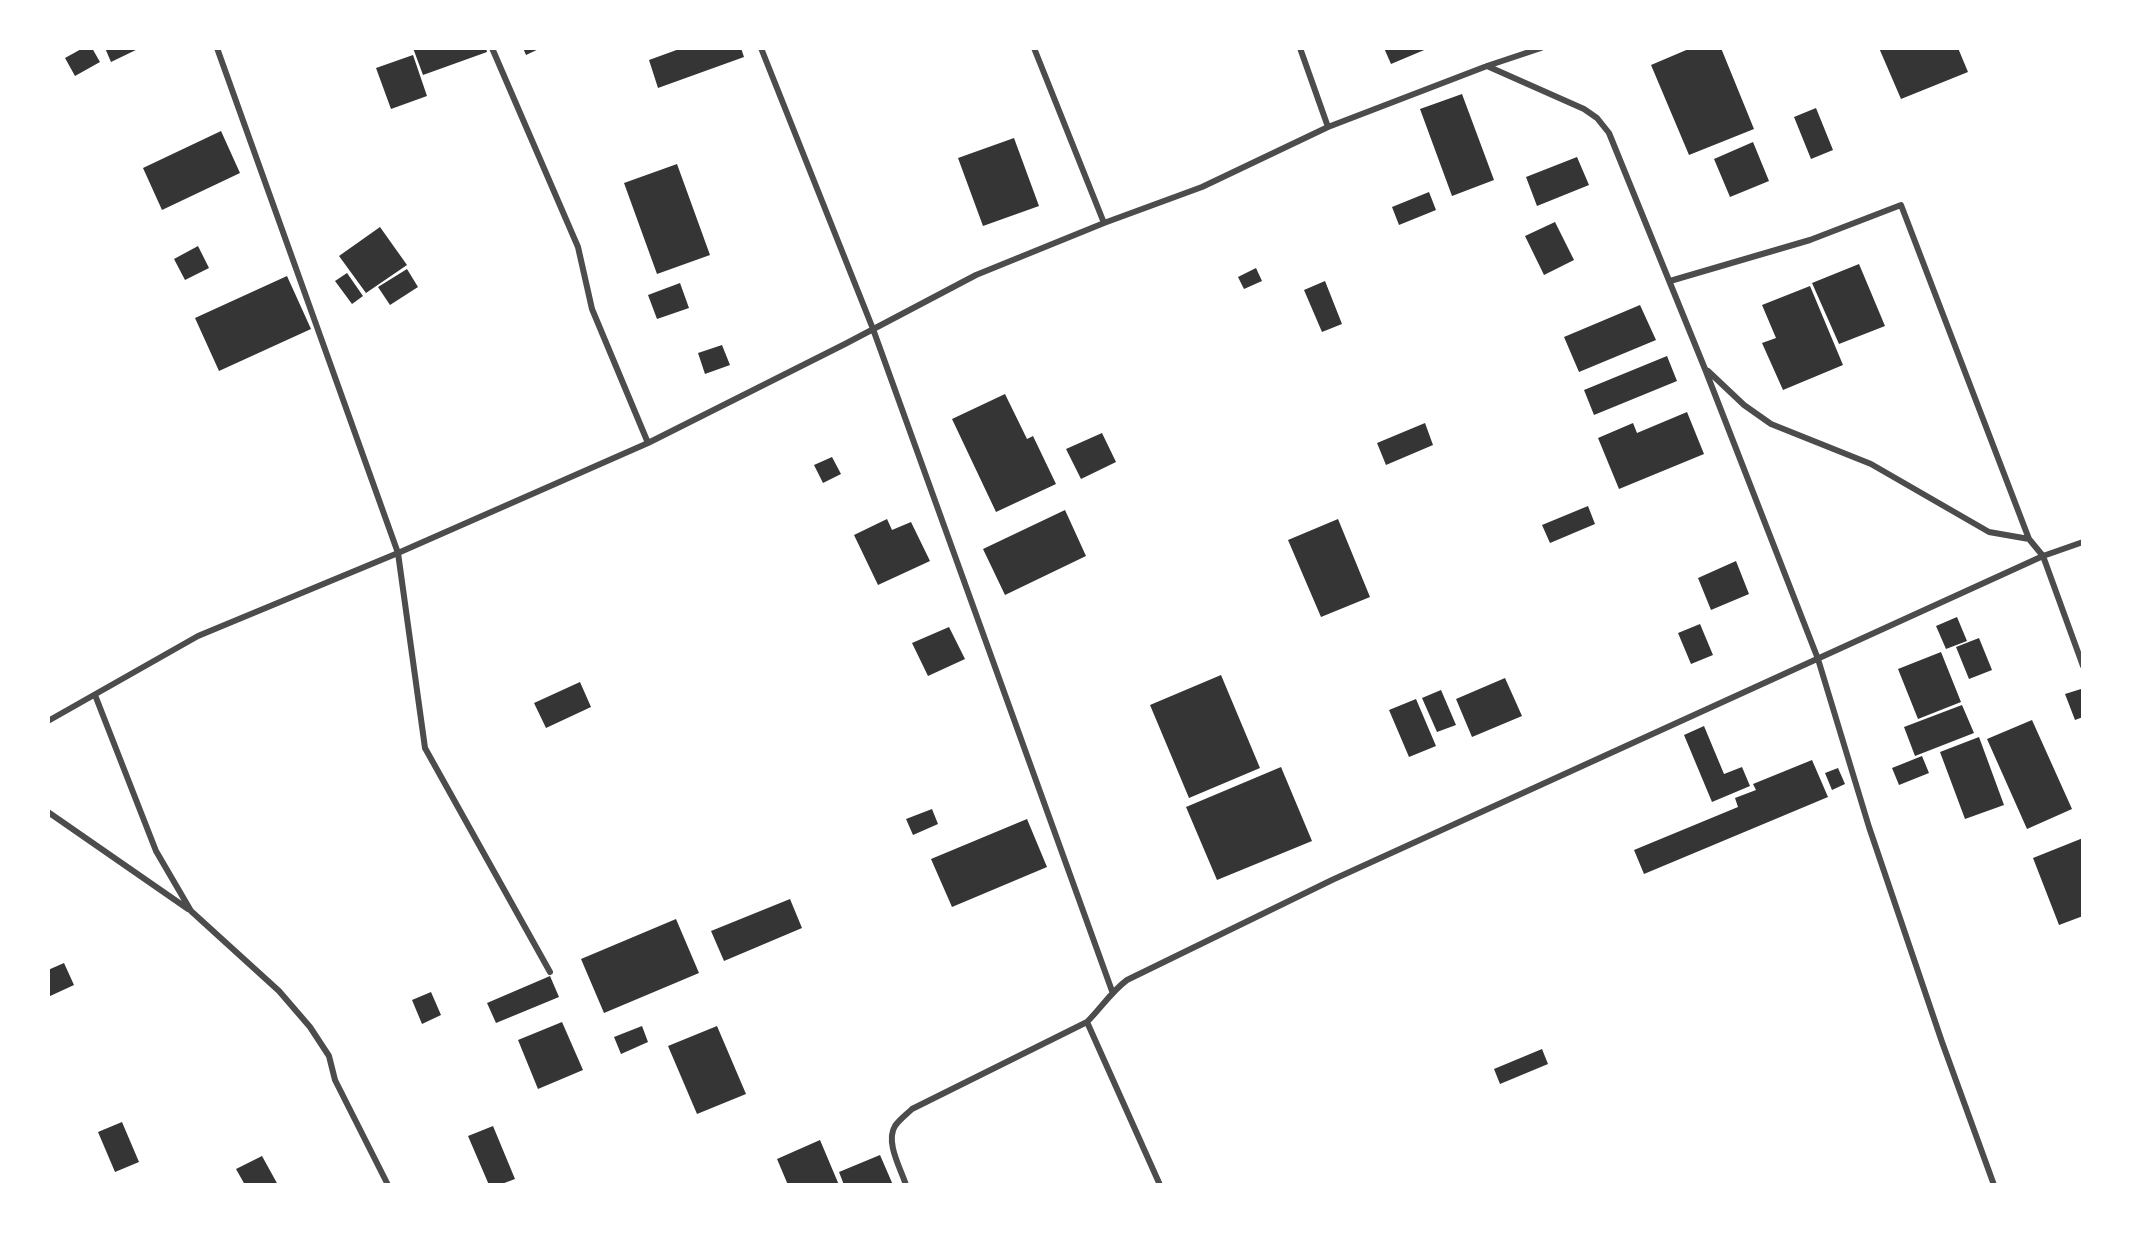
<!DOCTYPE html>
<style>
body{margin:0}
#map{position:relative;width:2131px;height:1233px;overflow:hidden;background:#fff;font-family:Inter,sans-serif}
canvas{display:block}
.frame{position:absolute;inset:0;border:50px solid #fff;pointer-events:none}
</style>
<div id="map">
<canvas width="2131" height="1233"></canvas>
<div class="frame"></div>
</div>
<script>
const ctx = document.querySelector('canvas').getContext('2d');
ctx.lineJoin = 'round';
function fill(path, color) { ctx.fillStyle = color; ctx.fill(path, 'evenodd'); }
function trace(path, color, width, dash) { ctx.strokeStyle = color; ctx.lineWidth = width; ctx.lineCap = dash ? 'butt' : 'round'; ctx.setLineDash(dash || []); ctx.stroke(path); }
fill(new Path2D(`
 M83 48H92L100 62 75 76 65 58Z
 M105 48H140L111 62Z
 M413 48H486L487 52 423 75Z
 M523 48H541L526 55Z
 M682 48H741L744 57 658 88 649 60Z
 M1384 48H1429L1391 64Z
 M1691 48H1721L1754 129 1689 155 1651 65Z
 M1879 48H1958L1968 72 1901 99Z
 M413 55 427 96 391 109 376 68Z
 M1462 94 1494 180 1452 196 1420 109Z
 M1816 108 1833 150 1811 159 1794 117Z
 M221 131 240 173 162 210 143 168Z
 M1014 138 1039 206 983 226 958 158Z
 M1753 142 1769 181 1730 197 1714 159Z
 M1577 157 1589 185 1537 206 1526 177Z
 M677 164 710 255 657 274 624 183Z
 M1429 192 1436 210 1399 225 1392 207Z
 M1555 222 1574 260 1544 275 1525 236Z
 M380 227 407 265 366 293 339 256Z
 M198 246 209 268 185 280 174 259Z
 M1859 264 1885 326 1839 344 1812 283Z
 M1256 268 1262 281 1244 289 1238 277Z
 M407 269 418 287 390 305 378 287Z
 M347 273 363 296 352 304 335 281Z
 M287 276 311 329 219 371 195 318Z
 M1325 281 1342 324 1322 332 1304 290Z
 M680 283 689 308 657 319 648 295Z
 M1810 286 1843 365 1783 390 1762 343 1776 338 1762 305Z
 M1640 305 1656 340 1579 372 1564 337Z
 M722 345 730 365 705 374 698 353Z
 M1667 356 1677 381 1594 415 1584 390Z
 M1005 394 1027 439 1033 436 1056 484 996 512 952 419Z
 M1687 412 1704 454 1619 489 1598 438 1633 423 1637 433Z
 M1425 423 1433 445 1386 465 1377 443Z
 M1102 433 1116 462 1081 479 1066 449Z
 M832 457 841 474 823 483 814 465Z
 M1588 506 1595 524 1550 543 1542 525Z
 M1065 510 1086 556 1005 595 983 549Z
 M887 519 892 530 911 522 930 561 878 585 854 535Z
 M1338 519 1370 597 1321 617 1288 540Z
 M1736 561 1749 594 1711 610 1698 578Z
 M1957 617 1967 641 1946 649 1936 626Z
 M1700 624 1713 655 1691 664 1678 633Z
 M949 627 965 659 928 676 912 643Z
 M1979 638 1992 670 1969 679 1956 647Z
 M1941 652 1961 702 1918 719 1898 669Z
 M1221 675 1260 768 1189 798 1150 705Z
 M1505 678 1522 716 1472 737 1456 699Z
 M580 682 591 707 546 728 534 703Z
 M2081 689 2083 695V717L2075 720 2065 694Z
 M1441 690 1456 725 1437 732 1422 698Z
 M1416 699 1436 746 1409 757 1389 710Z
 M1962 705 1974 733 1915 756 1904 727Z
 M2032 720 2072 809 2027 829 1987 739Z
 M1704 726 1724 774 1742 767 1750 786 1712 802 1684 735Z
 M1979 737 2004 805 1965 819 1940 752Z
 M1922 756 1929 773 1899 785 1892 768Z
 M1812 760 1828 797 1644 874 1634 850 1738 807 1735 798 1756 790 1753 784Z
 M1281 767 1312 841 1217 880 1186 807Z
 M1838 768 1845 784 1832 790 1825 773Z
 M932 809 938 824 913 835 906 819Z
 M1027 819 1047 867 952 907 931 859Z
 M2083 838V916L2059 925 2033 858Z
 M790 899 802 928 724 961 711 931Z
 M676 919 699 973 604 1013 581 959Z
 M64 963 74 985 48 997V970Z
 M550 976 559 997 496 1023 487 1003Z
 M431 992 441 1015 422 1024 412 1000Z
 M562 1022 583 1070 538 1089 518 1040Z
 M642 1026 648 1042 621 1054 614 1037Z
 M717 1026 746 1094 697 1114 668 1046Z
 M1542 1049 1548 1064 1500 1084 1494 1069Z
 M122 1122 139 1162 115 1172 98 1132Z
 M493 1126 515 1179 499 1185H489L468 1136Z
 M820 1140 839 1185H788L777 1159Z
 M880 1155 893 1185H844L839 1172Z
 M262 1156 278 1185H245L236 1169Z`), '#353535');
trace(new Path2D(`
 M217 48 398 553 425 748 550 972
 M492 48 578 247 592 309 648 443
 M761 48 873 329 1112 991
 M1034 48 1104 223
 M1300 48 1328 127
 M1487 66 1584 109 1597 118 1609 133 1705 369 1818 659 1869 827 1942 1042 1994 1185
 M1670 281 1810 240 1901 205 2029 539 2043 556 2083 666
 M1708 371 1744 405 1771 424 1871 464 1989 532 2029 539
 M95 695 156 851 191 911 279 991 310 1027 329 1056 335 1080 388 1185
 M48 721 198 636 398 553 648 443 845 344 976 275 1104 223 1202 187 1328 127 1487 66 1541 48
 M48 812 188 909
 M1087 1022 1160 1185
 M906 1185C901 1169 885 1142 895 1126 899 1120 907 1114 912 1109L1087 1022C1101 1008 1111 992 1127 980L1332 880 2043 556 2083 542`), '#4c4c4c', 6);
</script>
